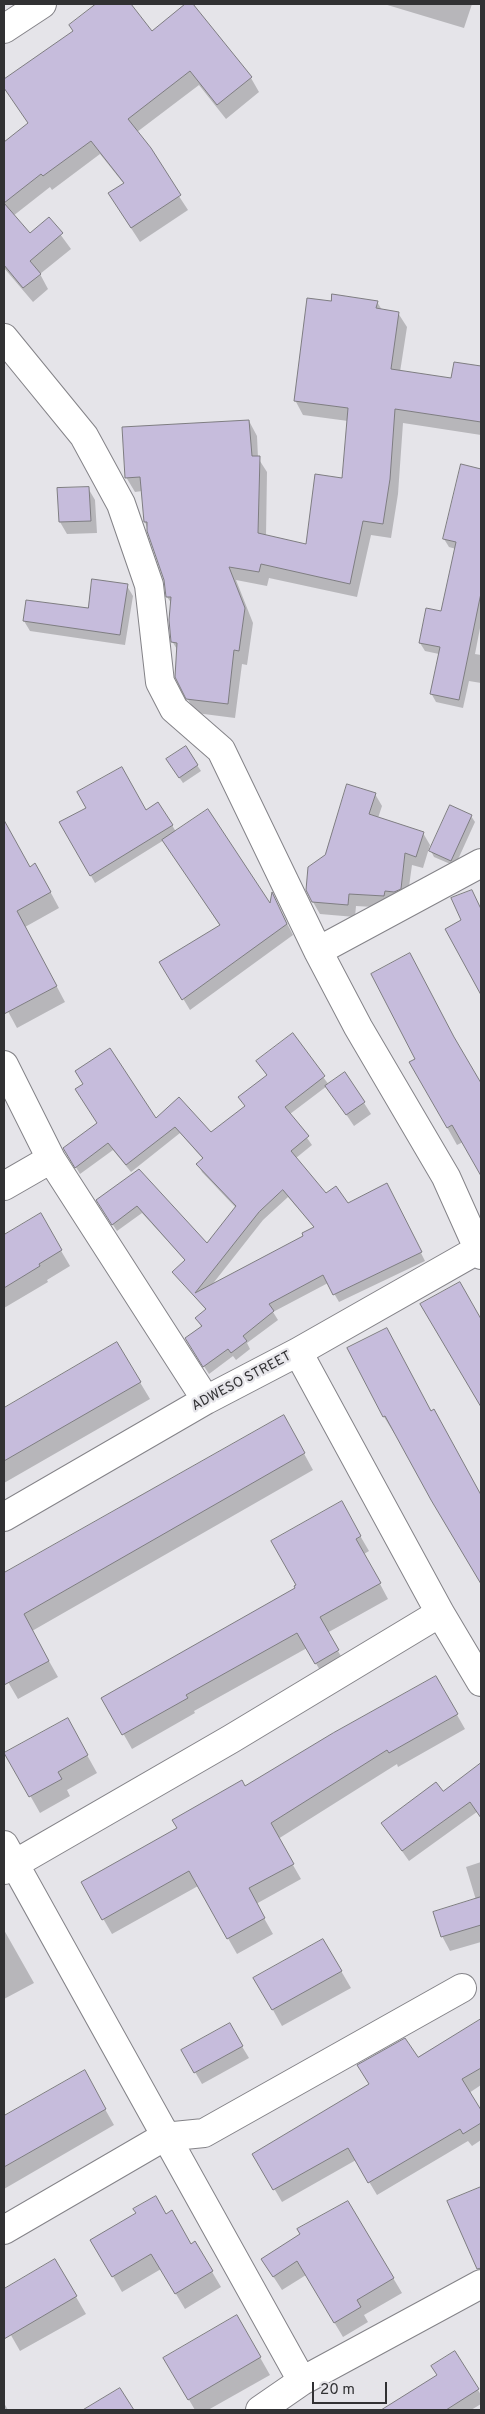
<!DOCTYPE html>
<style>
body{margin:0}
#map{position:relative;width:485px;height:2414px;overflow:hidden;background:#e5e4e9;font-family:Overpass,sans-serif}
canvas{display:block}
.frame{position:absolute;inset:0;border:5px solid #313133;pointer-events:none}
.scale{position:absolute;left:312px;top:2382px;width:75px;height:22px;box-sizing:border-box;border:2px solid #313133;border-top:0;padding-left:6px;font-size:15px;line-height:18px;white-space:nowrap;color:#313133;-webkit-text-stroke:4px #e5e4e9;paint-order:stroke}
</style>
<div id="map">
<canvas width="485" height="2414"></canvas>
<div class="frame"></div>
<div class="scale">20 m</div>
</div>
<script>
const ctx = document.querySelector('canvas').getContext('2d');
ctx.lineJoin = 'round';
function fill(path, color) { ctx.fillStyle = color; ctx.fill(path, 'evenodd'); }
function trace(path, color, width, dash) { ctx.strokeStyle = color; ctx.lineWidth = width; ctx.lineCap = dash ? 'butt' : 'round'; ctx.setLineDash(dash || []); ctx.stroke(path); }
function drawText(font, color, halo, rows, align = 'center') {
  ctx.font = font + ' Overpass,sans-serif'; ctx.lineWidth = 4.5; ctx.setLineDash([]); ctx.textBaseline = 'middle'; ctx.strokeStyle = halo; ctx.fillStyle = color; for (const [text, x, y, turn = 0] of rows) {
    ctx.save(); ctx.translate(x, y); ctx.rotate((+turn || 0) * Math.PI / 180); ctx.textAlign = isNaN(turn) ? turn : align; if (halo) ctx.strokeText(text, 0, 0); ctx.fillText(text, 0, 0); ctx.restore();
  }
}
fill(new Path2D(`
 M98 4H130L152 32 187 4H191L251 78 259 92 226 119 199 85 137 132 188 210 140 242 118 208 124 184 100 154 52 190 50 187 13 216 29 235 49 219 71 249 40 274 48 289 33 302 4 268V144L29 124 4 87V81L74 32 70 25Z
 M384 4H472L464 28Z
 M377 302 382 310 398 313 407 327 400 372 453 379 455 363 481 367V435L403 423 398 494 391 538 371 535 357 597 269 578 267 586 236 580 253 623 247 665 242 664 235 718 196 713 187 698 178 651 172 641V604L167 597 165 580 145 522 142 491 135 492 126 477 249 421 257 436 258 458 267 472 266 536 307 545 343 480 348 421 303 415 295 400 332 303Z
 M462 466 481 471V623L475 654 481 655V683L469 681 463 708 436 702 431 693 439 654 425 651 420 643 442 612 456 549 449 547 444 539Z
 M88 488 95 500 97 533 67 534 60 522Z
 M127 586 133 596 125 645 30 631 24 621 89 609Z
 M171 765H197L201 771 183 783Z
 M375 794 382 806 378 818 423 833 430 845 423 868 412 865 407 901 391 908 356 906 355 917 320 914 313 902 326 856Z
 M146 812 172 825 176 832 271 906 273 896 293 935 190 1010 161 962 220 926 164 840 95 883 61 823Z
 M471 816 475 822 455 866 434 857 431 851Z
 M4 822 29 868 44 880 59 908 25 927 65 1002 17 1028 4 1004Z
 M471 891 481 909V994L446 930 462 921Z
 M292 1035 329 1085 364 1103 371 1114 354 1126 327 1086 290 1114 312 1145 296 1158 325 1194 347 1204 391 1193 425 1261 339 1302 328 1283 273 1312 278 1320 247 1343 250 1349 236 1360 233 1356 209 1374 191 1346 202 1328 196 1318 206 1310 174 1272 186 1261 142 1213 117 1231 102 1208 139 1171 207 1244 236 1208 202 1172 198 1164 203 1159 180 1133 131 1172 113 1150 80 1174 65 1149 156 1120 211 1133 246 1107 267 1076 258 1061ZM288 1197 315 1228 305 1237 211 1286 263 1220Z
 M463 1056 481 1088V1174L463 1142 457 1145 411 1063Z
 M40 1215 70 1266 47 1280 48 1282 4 1308V1237Z
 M460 1283 481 1321V1407L422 1304Z
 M117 1344 150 1399 4 1483V1410Z
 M348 1349 431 1412 443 1427 481 1497V1583L396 1432 394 1433 384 1417Z
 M284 1417 313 1470 32 1631 58 1677 18 1699 4 1675V1575L121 1509 120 1507Z
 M341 1503 369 1551 364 1554 388 1599 327 1633 347 1666 325 1679 307 1648 194 1711 195 1713 132 1749 103 1698 297 1589Z
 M436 1678 465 1729 398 1767 397 1764 278 1839 301 1879 256 1904 273 1934 237 1954 198 1886 112 1934 82 1882 179 1829Z
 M67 1719 97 1773 67 1790 70 1796 40 1813 6 1753Z
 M474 1769 481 1779V1809L409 1861 382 1823 443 1792Z
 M481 1862V1942L450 1951 442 1936 476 1900 466 1867Z
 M4 1930 34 1983 4 1999Z
 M323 1940 351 1988 282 2026 255 1978Z
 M481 2020V2085L469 2093 481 2112V2140L472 2146 468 2141 377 2195 356 2160 282 2202 254 2154Z
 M229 2025 249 2058 202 2084 183 2051Z
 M84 2072 114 2125 4 2189V2120Z
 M481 2188V2265L479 2266 449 2202Z
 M348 2202 402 2293 364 2315 368 2322 343 2337 306 2275 282 2290 271 2273Z
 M166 2216 191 2245 195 2243 221 2287 185 2309 161 2269 122 2292 92 2240Z
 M55 2261 86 2314 20 2351 4 2323V2290Z
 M237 2317 270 2375 208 2410H195L165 2359Z
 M455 2352 481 2395V2404L471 2410H383L438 2376Z
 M4 2403 8 2410H4Z`), '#0003');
const building = new Path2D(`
 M96 4H131L152 31 185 4H193L252 77 217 105 190 71 128 119 151 148 181 195 131 228 108 193 124 183 91 141 43 176 41 174 4 203V142L28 123 4 88V79L73 31 69 25Z
 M4 203 30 233 49 217 63 233 30 261 41 274 23 288 4 265Z
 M332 294 378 301 376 308 399 312 391 369 451 378 454 362 481 366V422L395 409 390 479 383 524 363 521 350 584 261 564 259 572 229 567 245 608 239 651 234 650 228 704 186 699 175 677 177 643 171 642 169 620 171 597H166L164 580 147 531V522H144L140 477 125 478 122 427 249 420 252 456H260L258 533 306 544 315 474 342 478 348 408 294 401 307 298 331 301Z
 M461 464 481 469V593L459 700 430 694 440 647 419 643 426 608 441 611 456 542 443 539Z
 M89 487 91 521 59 522 57 488Z
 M92 579 128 584 120 635 23 621 26 600 88 608Z
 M186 746 198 765 179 778 166 759Z
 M122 767 146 810 158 802 173 825 90 876 59 822 86 808 77 792Z
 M347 784 376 793 369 814 424 832 416 857 405 853 401 889 394 892 385 891 384 896 349 894 348 905 312 902 306 890 308 867 325 855Z
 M450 805 472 815 451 861 429 851Z
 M208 809 270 903 272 892 287 924 182 1000 159 962 220 925 162 840Z
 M4 820 30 867 35 863 51 892 17 911 57 986 4 1014Z
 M472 890 481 909V995L445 929 461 920 451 898Z
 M410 953 454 1037 481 1083V1176L452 1125 447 1128 409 1062 415 1059 371 974Z
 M293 1033 325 1076 285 1107 309 1136 291 1151 326 1193 336 1186 348 1203 387 1183 422 1252 333 1295 323 1275 269 1304 274 1311 243 1336 247 1341 231 1353 228 1349 203 1367 185 1338 202 1326 195 1318 206 1309 172 1272 185 1260 137 1206 112 1225 96 1200 139 1169 207 1243 236 1206 196 1164 203 1158 175 1127 126 1165 108 1143 75 1168 63 1148 97 1123 75 1089 83 1084 75 1071 110 1048 156 1118 179 1097 211 1132 245 1106 238 1097 267 1075 256 1061ZM283 1190 314 1227 302 1233 303 1236 195 1293 259 1212Z
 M345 1072 365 1102 346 1115 325 1086Z
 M41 1213 62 1250 39 1264 40 1266 4 1288V1235Z
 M460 1282 481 1319V1407L420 1304Z
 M387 1328 431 1411 434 1409 481 1495V1584L431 1500 385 1416 383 1417 347 1348Z
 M117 1342 141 1382 4 1461V1408Z
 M284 1415 305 1453 24 1614 49 1661 4 1685V1573Z
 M342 1501 361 1536 356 1539 381 1583 320 1617 339 1650 315 1664 297 1633 186 1695 188 1698 122 1735 101 1698 295 1588 294 1586 296 1585 271 1541Z
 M436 1676 458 1714 389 1753 387 1750 271 1823 294 1864 249 1888 265 1918 227 1939 189 1871 102 1920 81 1882 177 1828 172 1820 242 1780 245 1786 333 1733Z
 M68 1718 88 1755 58 1772 62 1779 29 1797 4 1753Z
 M481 1763V1818L470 1802 402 1851 381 1823 436 1782 443 1791Z
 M481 1897V1925L441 1937 433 1912Z
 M323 1939 342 1971 272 2010 253 1978Z
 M481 2019V2068L462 2079 481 2110V2123L463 2134 460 2129 368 2183 348 2148 273 2190 252 2154 369 2084 357 2065 405 2038 418 2057Z
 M230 2023 243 2046 194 2073 181 2050Z
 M85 2070 106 2109 4 2167V2116Z
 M481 2187V2268L477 2269 447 2201Z
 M156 2196 166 2214 172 2210 191 2244 195 2241 213 2271 175 2294 151 2254 112 2277 90 2240 136 2213 133 2209Z
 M348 2201 394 2278 357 2300 361 2307 334 2323 297 2261 273 2277 261 2259 300 2234 297 2229Z
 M55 2259 77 2296 4 2339V2289Z
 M237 2315 261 2357 188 2400 163 2358Z
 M455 2351 479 2389 446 2410H381L437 2375 431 2366Z
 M120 2388 134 2410H83Z`);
fill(building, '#c6bcdc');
trace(building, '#7e7d81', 1);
const minor = new Path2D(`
 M4 29 42 4
 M4 338 84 436 121 504 149 585 160 682 174 709 221 750 318 951 358 1027 446 1177 481 1255
 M318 951 481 863
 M4 1065 51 1159
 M4 1186 51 1159 206 1400
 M298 1352 440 1613 481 1682
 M4 1517 206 1400 298 1352 481 1248
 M4 1845 302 2381
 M4 1870 231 1739 440 1613
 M4 2230 164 2137 204 2133 462 1988
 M260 2410 302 2381 481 2284`);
trace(minor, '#848388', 30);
trace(minor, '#fff', 28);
drawText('14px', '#313133', '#e5e4e9', [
 ["ADWESO STREET",242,1382,-28]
]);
</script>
